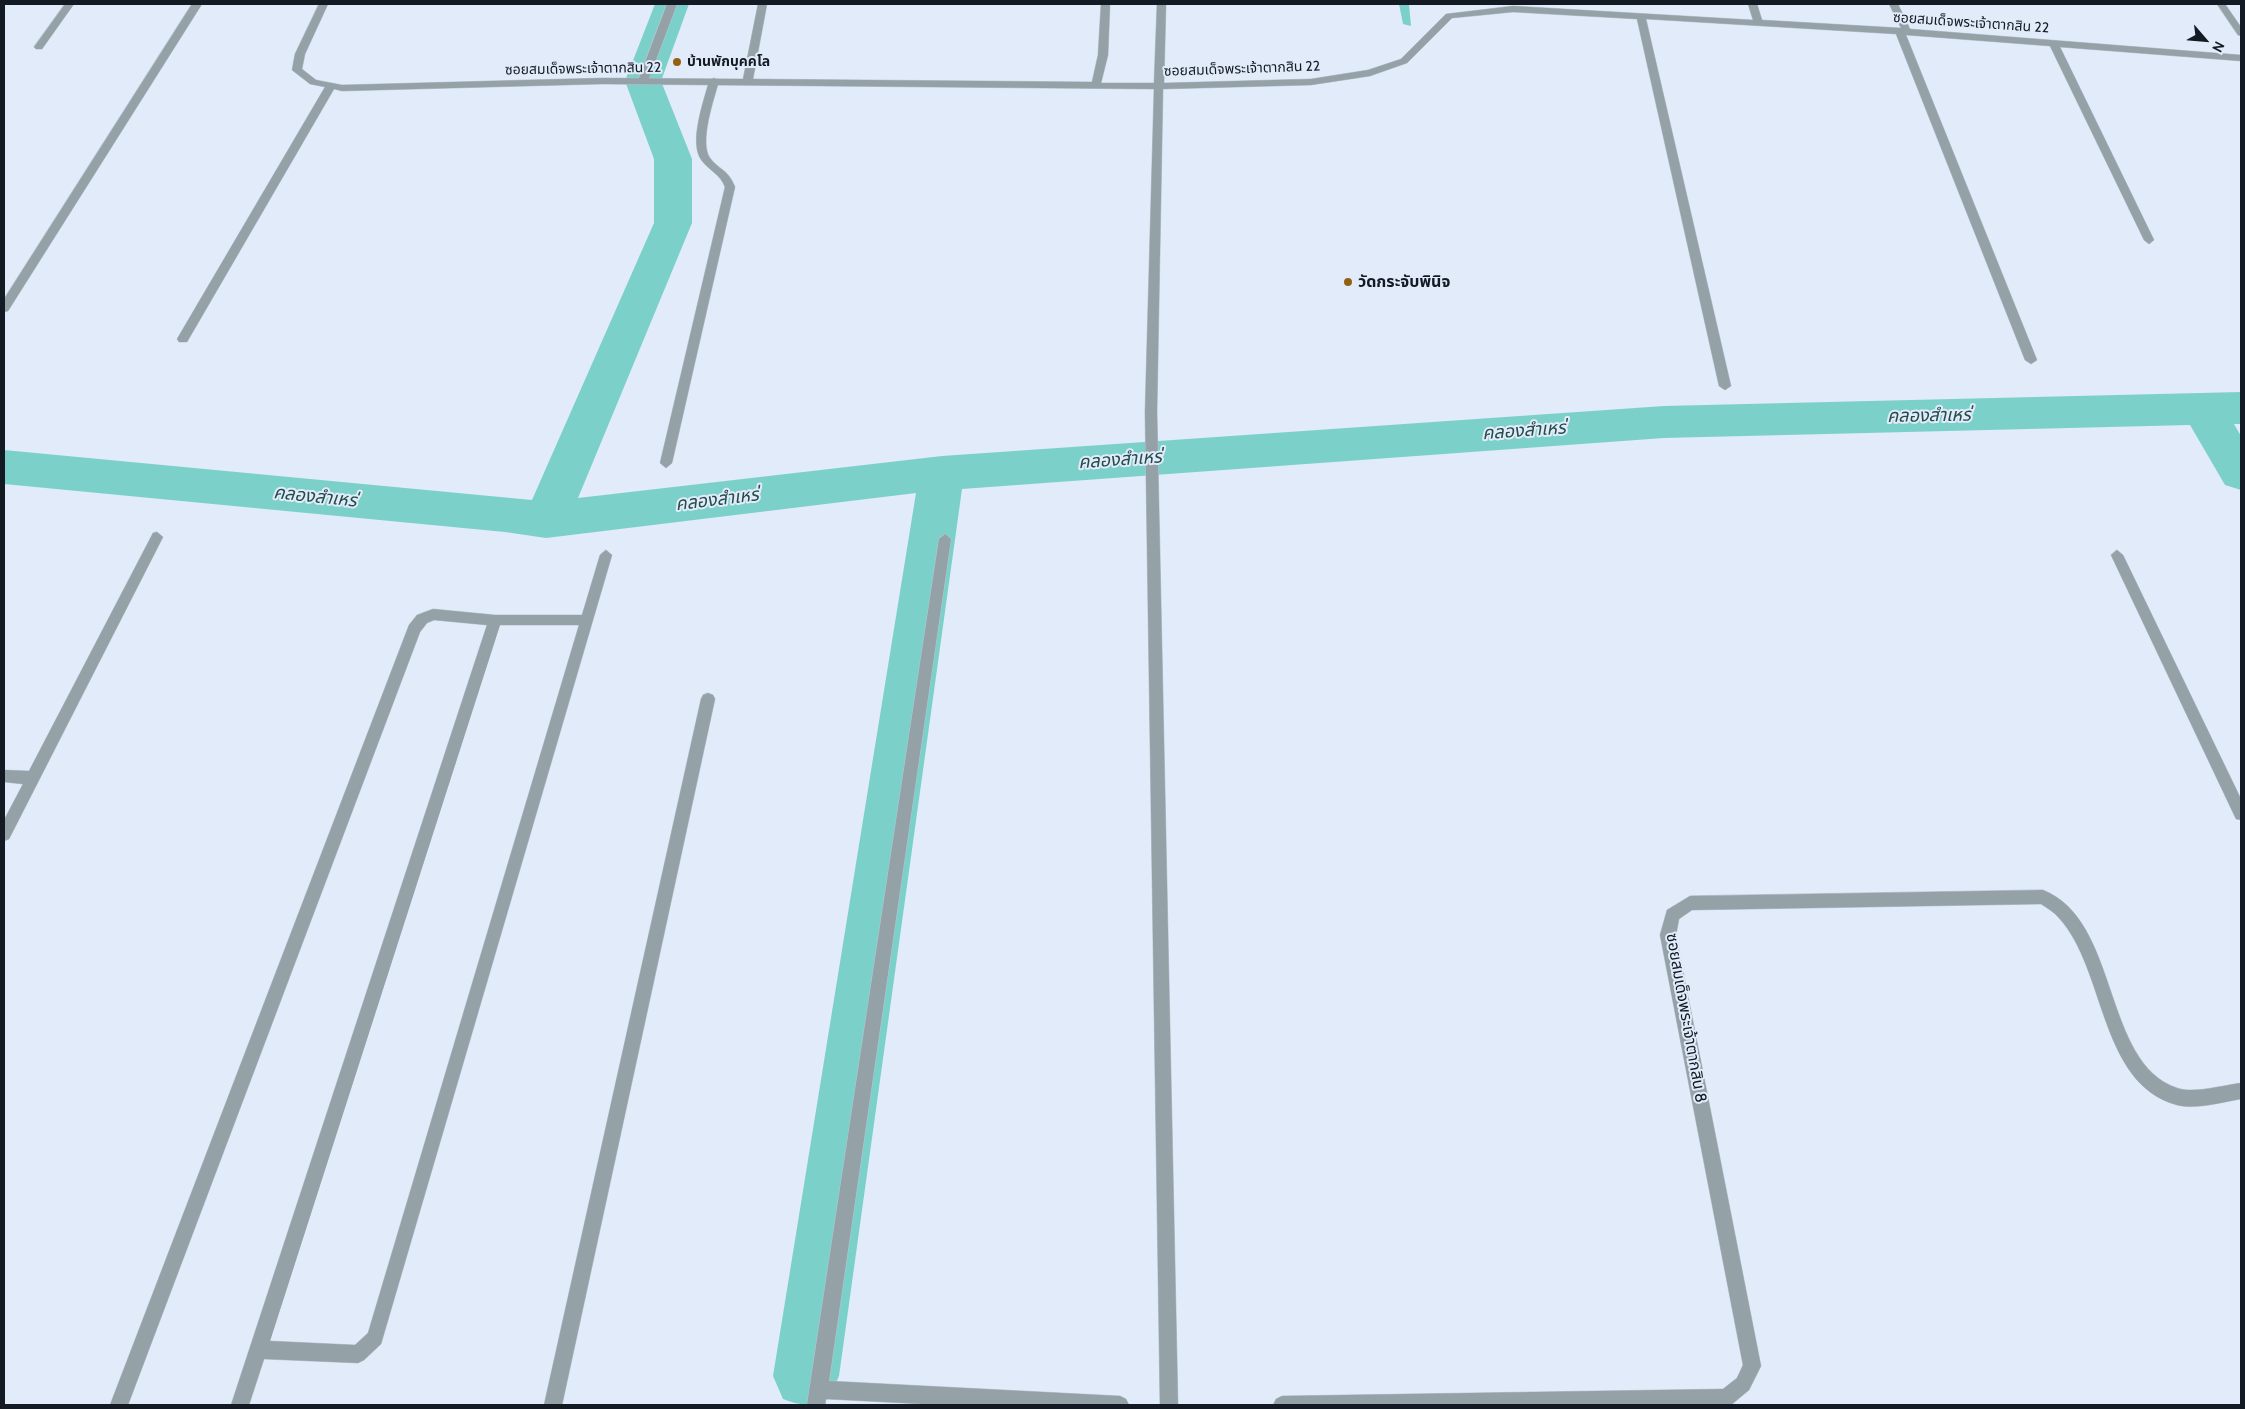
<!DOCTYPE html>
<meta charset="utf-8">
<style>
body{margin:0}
#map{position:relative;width:2245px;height:1409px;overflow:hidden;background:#e1ebfa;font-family:Cabin,sans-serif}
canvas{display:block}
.frame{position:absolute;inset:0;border:5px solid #141a23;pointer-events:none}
.north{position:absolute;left:2180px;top:15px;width:50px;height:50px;-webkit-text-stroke:4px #e1ebfa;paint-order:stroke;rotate:117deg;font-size:14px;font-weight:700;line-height:20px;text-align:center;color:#141a23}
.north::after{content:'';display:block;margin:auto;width:18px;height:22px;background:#141a23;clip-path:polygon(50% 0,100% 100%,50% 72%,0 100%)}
</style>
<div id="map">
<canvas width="2245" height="1409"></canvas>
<div class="frame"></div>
<div class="north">N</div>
</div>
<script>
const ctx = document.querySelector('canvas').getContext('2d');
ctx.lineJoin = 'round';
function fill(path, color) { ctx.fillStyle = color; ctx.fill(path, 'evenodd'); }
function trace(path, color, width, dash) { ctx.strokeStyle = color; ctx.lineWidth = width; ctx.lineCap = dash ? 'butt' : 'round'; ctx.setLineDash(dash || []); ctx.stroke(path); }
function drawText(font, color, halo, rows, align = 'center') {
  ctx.font = font + ' Cabin,"Noto Sans Thai",sans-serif'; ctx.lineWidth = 4; ctx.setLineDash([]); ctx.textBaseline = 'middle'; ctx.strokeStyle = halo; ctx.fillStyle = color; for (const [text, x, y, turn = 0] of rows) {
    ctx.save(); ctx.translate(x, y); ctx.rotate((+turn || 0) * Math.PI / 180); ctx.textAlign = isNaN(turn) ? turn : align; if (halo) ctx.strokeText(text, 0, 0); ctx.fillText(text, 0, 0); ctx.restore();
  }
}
fill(new Path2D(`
 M1399 4H1409L1411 26 1403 24Z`), '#7bd1ca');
fill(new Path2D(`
 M655 4H689L661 81 692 159V223L578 498 942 456 1664 406 2241 392V424H2234L2241 436V490L2225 485 2190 425 1664 438 962 489 839 1376 829 1399C812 1406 800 1406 783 1399L773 1376 916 493 546 538 505 532 4 484V450L532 500 654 223V159L625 81Z`), '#7bd1ca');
const service = new Path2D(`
 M192 4H202L8 311 4 312V299Z
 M667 4H677L648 81 640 83 638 81Z
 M714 78 719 81C714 99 699 142 710 158 719 170 728 169 735 187L672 463 666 468 660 463 725 187C720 174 710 171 702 161 688 143 704 101 709 81Z`);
const minor = new Path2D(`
 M65 4H74L42 49H36L34 47Z
 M319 4H328L305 54 302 69 316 80 342 85 602 78 743 79 758 4H767L753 79 1092 82 1098 55 1101 4H1110L1108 55 1101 83H1154L1157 4H1166L1164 83 1311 79 1368 70 1401 59 1446 14 1513 6 1753 20 1748 4H1757L1762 20 1901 28 1889 4H1898L1910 29 2241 55V61L2060 47 2154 240 2149 244 2144 240 2050 46 1906 35 2037 360 2031 364 2025 360 1896 34 1646 19 1731 386 1725 390 1719 386 1637 19 1513 12 1452 18 1407 63 1370 76 1311 85 1163 89 1157 412 1178 1405H1160L1145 412 1154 89 602 84 342 91 334 89 187 342H179L177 339 325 87 310 84 292 70 295 54Z
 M2217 4H2225L2241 27V36L2238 35Z
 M157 532 163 537 9 839 4 841V820L23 784 4 782V770L29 771 153 533Z
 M945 534 951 539 829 1381 1120 1396 1126 1399 1129 1405H942L826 1399 825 1405H807L939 539Z
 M606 550 612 555 381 1344 364 1360 358 1363 264 1359 249 1405H231L487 625 434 620 427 623 420 632 128 1405H110L409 625 417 615 433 609 495 615H582L600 555ZM500 625H579L368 1333 355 1345 270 1341Z
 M2117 550 2123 555 2241 799V820L2236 819 2111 555Z
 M708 693 713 695 715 699 562 1405H544L701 699 703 695Z
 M2043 890C2120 920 2102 1063 2177 1088 2193 1094 2224 1085 2241 1083V1099C2222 1102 2196 1110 2177 1105 2099 1084 2106 969 2059 918 2054 912 2047 908 2041 904L1692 910 1679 919 1676 935 1761 1366 1749 1390 1731 1405H1273L1276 1399 1282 1396 1723 1389 1737 1378 1743 1365 1660 935 1667 910 1690 896Z`);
trace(service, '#bcc5d3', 1);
trace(minor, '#bcc5d3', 1);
fill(service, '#94a1a7');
fill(minor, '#94a1a7');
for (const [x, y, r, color] of [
 [677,62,5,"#936112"],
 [1348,282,5,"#936112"]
]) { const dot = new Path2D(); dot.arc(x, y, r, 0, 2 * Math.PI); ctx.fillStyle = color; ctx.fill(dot); trace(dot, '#e1ebfa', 2); }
drawText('14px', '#141a23', '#e1ebfa', [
 ["ซอยสมเด็จพระเจ้าตากสิน 22",1971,23,4],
 ["ซอยสมเด็จพระเจ้าตากสิน 22",583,69,-1],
 ["ซอยสมเด็จพระเจ้าตากสิน 22",1242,69,-2]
]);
drawText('bold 14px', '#141a23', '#e1ebfa', [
 ["บ้านพักบุคคโล",687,62]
], 'left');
drawText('bold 16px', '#141a23', '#e1ebfa', [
 ["วัดกระจับพินิจ",1358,282]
], 'left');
drawText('16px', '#141a23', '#e1ebfa', [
 ["ซอยสมเด็จพระเจ้าตากสิน 8",1686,1018,80]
]);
drawText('italic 18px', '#244c49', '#e1ebfa', [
 ["คลองสำเหร่",1929,416,-1],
 ["คลองสำเหร่",1524,431,-4],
 ["คลองสำเหร่",1120,460,-4],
 ["คลองสำเหร่",315,497,6],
 ["คลองสำเหร่",717,500,-7]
]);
</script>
